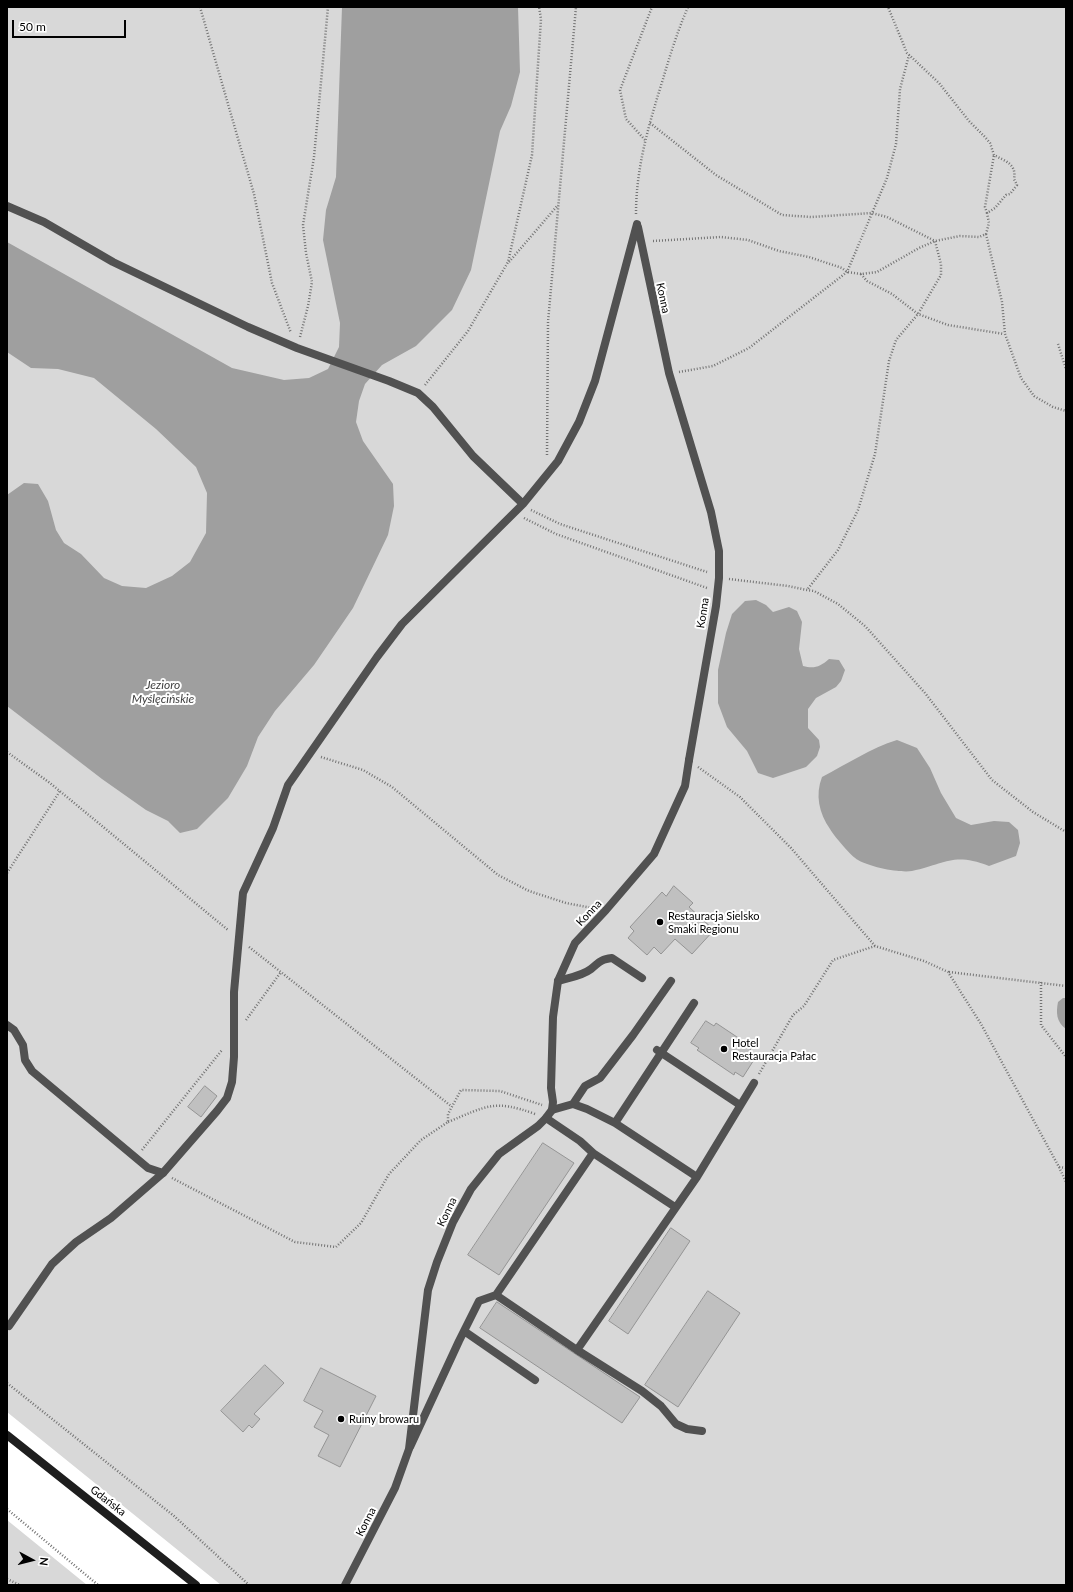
<!DOCTYPE html>
<meta charset="utf-8">
<style>
body{margin:0}
#map{position:relative;width:1073px;height:1592px;overflow:hidden;background:#fff;font-family:Lato,sans-serif}
canvas{display:block}
.frame{position:absolute;inset:0;border:8px solid #000;pointer-events:none}
.north{position:absolute;left:12px;top:1540px;width:40px;height:40px;-webkit-text-stroke:3px #fff;paint-order:stroke;rotate:97deg;font-size:11px;font-weight:700;line-height:16px;text-align:center;color:#000}
.north::after{content:'';display:block;margin:auto;width:14px;height:18px;background:#000;clip-path:polygon(50% 0,100% 100%,50% 72%,0 100%)}
.scale{position:absolute;left:12px;top:20px;width:114px;height:18px;box-sizing:border-box;border:2px solid #000;border-top:0;padding-left:5px;font-size:12px;line-height:14px;white-space:nowrap;color:#000;-webkit-text-stroke:3px #fff;paint-order:stroke}
</style>
<div id="map">
<canvas width="1073" height="1592"></canvas>
<div class="frame"></div>
<div class="north">N</div>
<div class="scale">50 m</div>
</div>
<script>
const ctx = document.querySelector('canvas').getContext('2d');
ctx.lineJoin = 'round';
function fill(path, color) { ctx.fillStyle = color; ctx.fill(path, 'evenodd'); }
function trace(path, color, width, dash) { ctx.strokeStyle = color; ctx.lineWidth = width; ctx.lineCap = dash ? 'butt' : 'round'; ctx.setLineDash(dash || []); ctx.stroke(path); }
function drawText(font, color, halo, rows, align = 'center') {
  ctx.font = font + ' Lato,sans-serif'; ctx.lineWidth = 4; ctx.setLineDash([]); ctx.textBaseline = 'middle'; ctx.strokeStyle = halo; ctx.fillStyle = color; for (const [text, x, y, turn = 0] of rows) {
    ctx.save(); ctx.translate(x, y); ctx.rotate((+turn || 0) * Math.PI / 180); ctx.textAlign = isNaN(turn) ? turn : align; if (halo) ctx.strokeText(text, 0, 0); ctx.fillText(text, 0, 0); ctx.restore();
  }
}
fill(new Path2D(`
 M7 7H1066V1585H221L7 1412Z
 M7 1520 87 1585H7Z`), '#d8d8d8');
fill(new Path2D(`
 M342 7H518L520 72 511 106 500 131 471 270 452 310 416 346 382 365 365 384 359 401 356 422 363 441 393 484 394 506 388 535 353 608 314 665 275 711 258 737 247 766 228 798 197 829 180 833 168 821 146 810 102 779 7 706V495L24 483 38 484 48 501 56 530 64 543 81 554 104 578 122 586 146 588 172 576 190 562 206 533 207 493 196 467 156 429 94 378 58 369 31 368 7 352V242L232 368 284 380 309 378 328 369 339 347 340 323 323 240 326 210 336 177Z
 M756 600 766 605 773 612 789 607 797 611 802 622 799 649 803 666C814 669 820 667 829 659L839 660 845 670 841 681 836 687 816 698 808 709V728L819 740 820 747 817 756 806 767 773 778 758 773 747 751 727 727 718 703V670L726 633 732 614 745 601Z
 M897 740 917 748 930 768 941 793 956 818 971 825 994 821 1009 822 1018 830 1020 843 1016 856 989 866C953 852 945 864 912 871 899 873 870 867 858 860 852 857 834 836 830 829 819 813 815 795 822 777 847 764 871 748 897 740Z
 M1063 998H1066V1029C1056 1022 1056 1012 1058 1002Z`), '#9f9f9f');
const building = new Path2D(`
 M674 886 693 903 689 907 714 930 692 954 675 939 661 954 654 947 647 955 628 938 634 931 630 927 662 892 666 896Z
 M706 1021 714 1026 716 1023 752 1047 750 1050 757 1055 743 1077 735 1072 734 1075 697 1050 699 1048 691 1043Z
 M205 1086 217 1096 201 1117 188 1107Z
 M543 1143 574 1163 499 1275 468 1255Z
 M671 1228 690 1241 628 1334 609 1321Z
 M708 1291 740 1313 678 1407 645 1385Z
 M497 1302 640 1397 622 1423 480 1328Z
 M265 1365 284 1383 254 1414 260 1419 252 1428 249 1425 243 1432 221 1411Z
 M321 1368 376 1396 340 1467 318 1456 329 1435 314 1427 323 1411 304 1401Z`);
fill(building, '#c0c0c0');
trace(building, '#959595', 1);
trace(new Path2D(`
 M200 7 254 194 272 283 291 333
 M650 123 716 175 782 215 811 217 872 213 887 217 935 241 941 264V275L918 314 896 340 889 361 875 454 858 510 838 550 807 590
 M645 140 626 119 620 90 652 7
 M987 213 985 207 994 155
 M636 214C636 167 649 124 663 79 670 55 678 30 688 7
 M986 234 1002 302 1005 334 1021 378 1034 396 1053 407 1066 411
 M653 241 721 237 748 240 779 251 809 257 842 268 847 272 861 274 877 272 919 248 935 241 960 236 979 237 986 234 989 223 987 213 995 208 1006 195 1010 194 1017 185 1014 179C1017 164 1005 161 994 155L990 143 985 137 969 121 939 83 907 53 888 7
 M509 262 558 205
 M861 274 867 281 892 294 918 314 948 325 1004 334
 M300 337 308 306 312 282 306 253 303 225 314 157 328 7
 M1058 344 1066 369
 M679 372 713 366 749 348 847 272 887 178 896 144 900 89 909 55
 M425 385 468 331 508 262 532 155 541 19 539 7
 M547 455 548 322 576 7
 M531 510 560 524 707 572
 M524 518 556 534 707 588
 M729 579 788 586 807 590 814 591 838 604 865 626 925 693 992 780 1033 812 1066 832
 M7 752 50 783 228 930
 M321 757 363 770 392 787 498 875 529 891 566 903 592 908
 M698 767 740 797 791 848 875 946 924 961 948 972 981 1024 1059 1167 1066 1168
 M7 873 60 791
 M249 947 451 1106
 M949 972 1066 986
 M1041 982V1025L1066 1057
 M246 1020 281 972
 M759 1074 793 1015 804 1006 833 960 875 946
 M448 1122C487 1106 494 1099 535 1114
 M142 1150 222 1050
 M1059 1167 1066 1182
 M172 1178 295 1242 336 1247 361 1223 389 1174 421 1140 448 1122V1114L461 1090 500 1091 542 1105
 M7 1383 174 1516 249 1585
 M7 1509 98 1585
 M7 1579 20 1585`), '#737373', 2.5, [1, 2]);
trace(new Path2D(`
 M558 981C568 978 582 976 591 969 600 962 599 960 612 958L642 978
 M694 1003 615 1123 697 1177
 M657 1050 740 1105
 M573 1104 587 1109 615 1123
 M552 1110 573 1104 585 1086 600 1078 633 1035 671 981
 M546 1118 580 1141 593 1153
 M675 1207 593 1153 496 1295 577 1350 697 1177 754 1083
 M9 1326 52 1264 76 1242 111 1218 163 1173
 M464 1331 535 1380
 M577 1350 642 1391 661 1406 676 1424 687 1429 702 1431
 M410 1447 459 1341 479 1301 496 1295`), '#515151', 8);
trace(new Path2D(`
 M7 206 44 222 113 262 248 327 297 348 389 381 418 393 433 407 473 456 523 504
 M638 227 669 373 711 512 719 551V578L716 606 689 760
 M7 1025 14 1030 23 1045 25 1060 32 1071 148 1168 163 1173 217 1111 227 1098 232 1082 234 1057V992L243 893 273 828 288 785 377 657 402 624 523 504 558 461 579 422 595 381 637 224`), '#515151', 8);
trace(new Path2D(`
 M345 1585 395 1488 409 1449 428 1290 437 1262 453 1222 471 1189 499 1154 538 1126 546 1118 552 1110 553 1102 551 1088 553 1017 558 981 575 943 606 910 654 854 685 786 689 760`), '#515151', 8);
trace(new Path2D(`
 M7 1435 196 1585`), '#1e1e1e', 8);
for (const [x, y, r, color] of [
 [660,922,4,"#000"],
 [724,1049,4,"#000"],
 [341,1419,4,"#000"]
]) { const dot = new Path2D(); dot.arc(x, y, r, 0, 2 * Math.PI); ctx.fillStyle = color; ctx.fill(dot); trace(dot, '#fff', 1.5); }
drawText('11px', '#000', '#fff', [
 ["Konna",663,298,78],
 ["Konna",703,613,-81],
 ["Konna",589,913,-47],
 ["Konna",447,1212,-64],
 ["Gdańska",108,1501,38],
 ["Konna",366,1522,-63]
]);
drawText('11px', '#000', '#fff', [
 ["Restauracja Sielsko",668,916],
 ["Smaki Regionu",668,929],
 ["Hotel",732,1043],
 ["Restauracja Pałac",732,1056],
 ["Ruiny browaru",349,1419]
], 'left');
drawText('italic 12px', '#404040', '#fff', [
 ["Jezioro",163,685],
 ["Myślęcińskie",163,699]
]);
</script>
